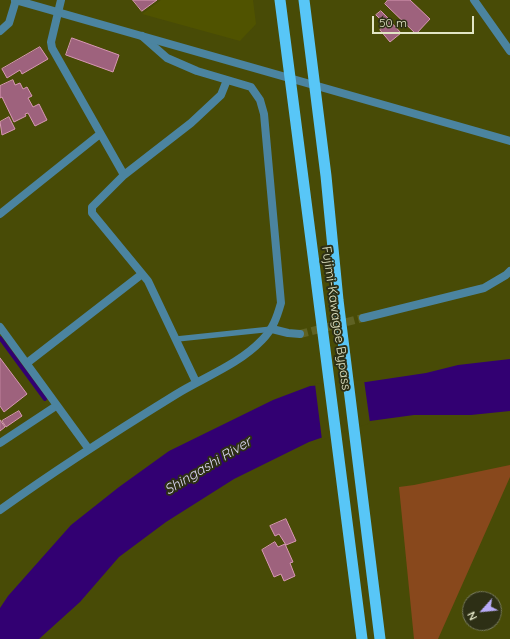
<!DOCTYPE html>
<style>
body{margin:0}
#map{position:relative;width:510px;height:639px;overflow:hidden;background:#484b06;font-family:Quicksand,sans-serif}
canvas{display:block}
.north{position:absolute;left:462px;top:591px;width:40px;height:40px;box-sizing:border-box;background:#2d2f15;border:1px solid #75785b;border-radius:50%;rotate:243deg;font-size:11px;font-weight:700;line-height:16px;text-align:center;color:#e2e5c5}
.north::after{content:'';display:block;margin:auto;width:14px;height:18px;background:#b8abf7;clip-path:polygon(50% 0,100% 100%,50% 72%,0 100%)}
.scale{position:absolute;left:372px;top:16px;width:102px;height:18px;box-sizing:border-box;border:2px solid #e2e5c5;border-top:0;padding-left:5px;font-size:12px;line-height:14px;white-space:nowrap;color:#e2e5c5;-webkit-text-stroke:3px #2d2f15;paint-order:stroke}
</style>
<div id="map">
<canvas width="510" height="639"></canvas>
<div class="north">N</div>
<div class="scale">50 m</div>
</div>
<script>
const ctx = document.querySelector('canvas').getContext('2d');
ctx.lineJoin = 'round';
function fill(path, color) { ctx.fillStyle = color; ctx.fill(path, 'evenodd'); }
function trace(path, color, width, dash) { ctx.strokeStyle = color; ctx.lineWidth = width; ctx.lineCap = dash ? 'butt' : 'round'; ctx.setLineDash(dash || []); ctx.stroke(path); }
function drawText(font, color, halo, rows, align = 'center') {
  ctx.font = font + ' Quicksand,sans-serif'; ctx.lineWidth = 4; ctx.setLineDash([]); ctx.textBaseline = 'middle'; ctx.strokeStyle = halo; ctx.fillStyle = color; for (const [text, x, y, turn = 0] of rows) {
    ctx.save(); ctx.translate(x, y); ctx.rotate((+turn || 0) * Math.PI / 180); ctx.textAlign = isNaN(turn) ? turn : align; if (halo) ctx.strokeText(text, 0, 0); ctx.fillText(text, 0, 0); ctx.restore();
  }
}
fill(new Path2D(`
 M161 0H253L256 24 240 41 142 14Z`), '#505300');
fill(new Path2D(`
 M510 465V477L438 639H414L399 487 414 485Z`), '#88481c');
fill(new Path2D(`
 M510 359V411L471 415H414L370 421 309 442 234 479 166 522 119 557 80 602 39 639H0V608L8 596 71 525 119 487 169 451 273 400 310 386 366 382 426 373 458 365Z`), '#320072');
fill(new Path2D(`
 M364 380 370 423 322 440 315 384Z`), '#484b06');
trace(new Path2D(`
 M0 338 45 399`), '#320072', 4);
const building = new Path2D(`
 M133 0H157L142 11Z
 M388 0H410L430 19 416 34 385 4Z
 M381 11 388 18 383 22 376 15Z
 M390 21 401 33 390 42 380 30Z
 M72 38 119 55 113 72 66 55Z
 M40 47 48 59 22 74 20 70 7 78 2 69Z
 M13 80 15 85 20 83 23 89 27 87 32 96 28 98 33 107 39 104 47 120 35 126 28 113 25 114 26 116 14 122 2 97 0 98V86Z
 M9 117 15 129 2 135 0 122Z
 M0 358 27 394 4 412 0 406Z
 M19 411 22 416 6 427 2 421Z
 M0 420 5 427 0 431Z
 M286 519 296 541 286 545 279 534 275 536 270 526Z
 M275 542 278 547 285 544 293 562 290 563 295 576 284 581 281 574 274 577 262 550Z`);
fill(building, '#9e627d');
trace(building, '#d898b4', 1);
trace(new Path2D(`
 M300 334 363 318`), '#5f6223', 8, [8, 4]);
trace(new Path2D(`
 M177 339 272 329`), '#4b84a0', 5.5);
trace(new Path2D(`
 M61 0 51 42 52 48 124 175
 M474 0 510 51
 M0 31 9 23 16 0
 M0 214 100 134
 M363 318 484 288 506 275 510 271
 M0 327 88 448
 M272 329 288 333 300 334
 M27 363 142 274
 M196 382 148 281 92 213V207L124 175 191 123 221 95 227 80
 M0 443 56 406
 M0 510C57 469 115 432 175 395 204 377 238 365 262 340 273 329 277 317 281 303L264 114 260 100 251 87 197 71 167 58 142 36`), '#4b84a0', 8);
trace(new Path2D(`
 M15 0 510 141`), '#4b84a0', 8);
trace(new Path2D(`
 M280 0C307 213 336 426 362 639
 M304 0 326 176 338 300 380 639`), '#58c6f7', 11);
drawText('13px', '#e2e5c5', '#2d2f15', [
 ["Fujimi-Kawagoe Bypass",336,318,82]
]);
drawText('italic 14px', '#dbd7f3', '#2d2f15', [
 ["Shingashi River",208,466,-31]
]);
</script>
